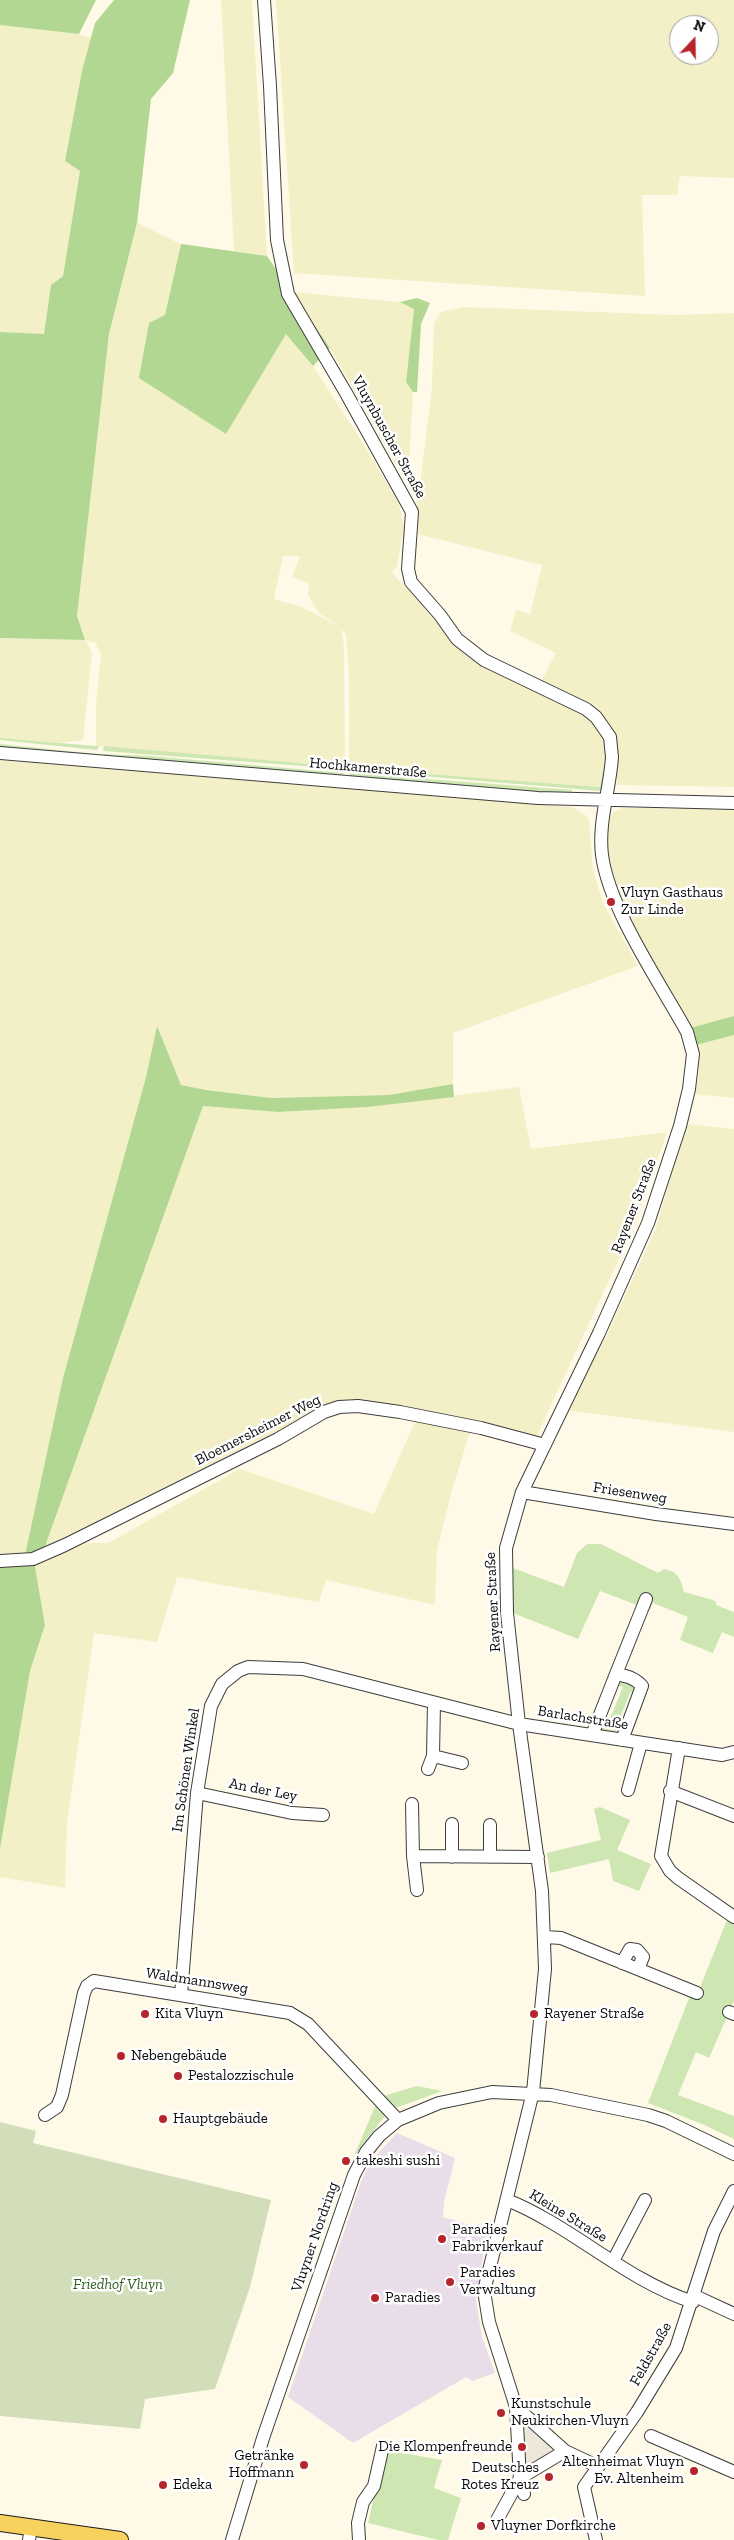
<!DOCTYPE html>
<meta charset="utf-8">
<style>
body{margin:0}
#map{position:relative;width:734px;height:2540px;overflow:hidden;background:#fffae7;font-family:"Zilla Slab",serif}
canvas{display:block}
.north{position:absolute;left:669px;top:15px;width:50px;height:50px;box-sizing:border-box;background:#fff;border:1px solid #9d9d9d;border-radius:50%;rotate:21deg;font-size:14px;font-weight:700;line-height:20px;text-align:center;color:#0a0a0a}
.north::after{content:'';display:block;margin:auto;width:18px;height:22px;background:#b6252c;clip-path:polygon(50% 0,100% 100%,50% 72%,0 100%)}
</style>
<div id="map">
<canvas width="734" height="2540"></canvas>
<div class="north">N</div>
</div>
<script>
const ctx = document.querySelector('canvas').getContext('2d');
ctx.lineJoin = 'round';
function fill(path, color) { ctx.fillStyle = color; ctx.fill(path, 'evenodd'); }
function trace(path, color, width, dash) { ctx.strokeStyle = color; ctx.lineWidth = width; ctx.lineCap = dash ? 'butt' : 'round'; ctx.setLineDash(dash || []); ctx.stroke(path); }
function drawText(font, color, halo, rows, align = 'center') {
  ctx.font = font + ' "Zilla Slab",serif'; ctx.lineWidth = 5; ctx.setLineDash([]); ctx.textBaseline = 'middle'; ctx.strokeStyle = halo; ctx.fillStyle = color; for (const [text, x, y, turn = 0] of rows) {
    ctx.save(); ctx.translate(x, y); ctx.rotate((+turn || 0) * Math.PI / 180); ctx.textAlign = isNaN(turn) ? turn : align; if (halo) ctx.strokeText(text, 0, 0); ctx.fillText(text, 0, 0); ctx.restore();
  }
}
fill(new Path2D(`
 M397 2133 455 2158 444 2202 443 2217 490 2231 484 2249 476 2300 482 2337 495 2373 472 2381 466 2377 353 2443 288 2397 361 2182 371 2161Z`), '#e8dde9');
fill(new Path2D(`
 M221 0H252L267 256 234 251Z
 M276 0H734V178L680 176 677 195H642L645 296 294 273ZM679 25H709V55H679Z
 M0 25 79 34 91 38 82 71 65 161 80 171 63 276 51 285 44 334 0 332Z
 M137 223 181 244 165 315 261 375 286 333 313 366 364 445 399 504 404 528 397 566 392 573 429 611 461 650 585 713 603 733 606 754 600 787 349 768V673L346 634 341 629 344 645 345 767 96 746V704L101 654 95 643 86 640 92 653 83 740 61 743 0 738V638L85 640 77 616 109 334ZM283 556H300L292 577 309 584 308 595 319 613 338 626 302 607 274 599Z
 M292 292 400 302 414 309 406 382 413 392 408 486 330 348Z
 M465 307 674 315 734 313V787L617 785 616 739 610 724 592 708 540 683 556 653 510 631 516 610 530 614 542 565 414 533 432 387 434 323 441 312Z
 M0 760 572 807 587 816 589 820 593 870 603 903 638 966 453 1033V1084L389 1095 271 1098 206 1090 181 1085 157 1027 146 1077 63 1378 25 1555 0 1559Z
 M622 808 734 809V1016L690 1028 645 949 617 894 607 855V824L612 813Z
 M734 1035V1098L695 1094 699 1072 696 1045Z
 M519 1087 531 1149 667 1132 636 1222 536 1438 332 1405 43 1552 203 1106 278 1112 367 1107Z
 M686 1124 734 1129V1432L565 1410 607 1335 656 1228Z
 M415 1422 471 1429 452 1490 437 1550 435 1605 326 1580 319 1602 177 1577 157 1642 94 1633 67 1824 65 1888 0 1877V1849L30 1671 45 1625 34 1561 82 1543H108L240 1469 374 1514Z`), '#f3f0c8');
fill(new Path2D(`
 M584 711 608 741 603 788 601 791 349 770V768L600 787 606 754 605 740Z
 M0 738 96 746H99L97 750 0 740Z
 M0 744 97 754 95 757 0 748Z
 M104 746 345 767 344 769 103 751Z
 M103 754 150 756 344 773 342 775 104 757Z
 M349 773 572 790V795L351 777Z
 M587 1544H601L658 1573 664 1569C677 1571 681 1579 684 1592L713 1600 716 1602V1605L734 1612V1637L722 1632 713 1653 680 1640 688 1617 653 1603 650 1610 600 1591 578 1639 513 1613V1568L564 1587 577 1553Z
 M631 1680 637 1690 630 1693 616 1728H622V1733L598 1729 599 1726 608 1723 623 1687 616 1685 621 1681Z
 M600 1807 630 1820 617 1850 651 1864 639 1891 613 1881 609 1859 550 1873 547 1853 601 1840 594 1809Z
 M727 1920 734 1924V2001L709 2058 696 2052 678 2095 734 2116V2139L702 2124 648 2103 691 1993 697 1995Z
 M417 2086 442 2091 396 2108 383 2096Z
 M376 2104 385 2116 354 2156Z
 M385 2450 442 2460 434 2488 461 2498 448 2540H438L368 2523Z`), '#cee7b2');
fill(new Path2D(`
 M0 0H96L79 34 0 25Z
 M114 0H190L173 73 151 99 137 223 109 334 77 616 85 640 0 638V332L44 334 51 285 63 276 80 171 65 161 82 71 95 23Z
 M181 244 267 256 330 348 313 366 286 334 226 434 139 378 149 323 165 315Z
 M417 298 430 303 421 324 417 392H413L406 382 414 309 400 302Z
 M734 1016V1035L696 1045 690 1028Z
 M157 1026 181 1085 206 1090 271 1098 389 1095 453 1084 454 1097 367 1107 278 1112 203 1106 43 1552 25 1555 63 1378 146 1077Z
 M34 1561 45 1625 30 1671 0 1849V1563Z`), '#b1d792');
fill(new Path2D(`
 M0 2122 36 2131 33 2143 37 2144 271 2200 250 2287 215 2389 145 2399 140 2429 0 2416Z`), '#d2deba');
fill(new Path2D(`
 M519 2414 561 2451 522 2474Z`), '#ece7d8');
const minor = new Path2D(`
 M264 0 270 86 277 240 288 294 346 393 412 512 408 569 411 582 440 615 457 639 484 660 586 709 596 717 610 737 612 757C610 790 598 821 602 855 609 909 660 983 687 1032L693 1054 689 1089 680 1126 648 1223 599 1333 522 1492 506 1548 507 1613 519 1724 542 1891 545 1969 533 2092 484 2291 489 2322 516 2407 520 2478 524 2494
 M0 753 538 798 734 803
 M522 1492 656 1514 734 1524
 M0 1561 33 1559 65 1545 278 1439 324 1412 339 1407 358 1406 400 1412 481 1428 545 1445
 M616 1674 646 1599
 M592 1735 616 1674C627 1676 635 1678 642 1686L622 1740
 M679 1748 661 1856 670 1871 678 1878 734 1917
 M433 1756 462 1763
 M428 1769 433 1756 434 1703
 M628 1790 641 1743
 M670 1791 734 1816
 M197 1793 292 1813 323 1815
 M412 1804 413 1856 538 1857
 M490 1825V1857
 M413 1856 417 1890
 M452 1857V1824
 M546 1937 561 1938 697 1993
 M622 1963 630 1949 637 1950 643 1957 638 1969
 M181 1995 197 1793 211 1706 222 1684 238 1671 248 1667 303 1669 519 1724 722 1755 734 1752
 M729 2012 734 2014
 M45 2115 57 2107 62 2095 84 1993 87 1986 94 1981 290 2013 308 2024 398 2120
 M507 2200C572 2226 625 2280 693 2302
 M613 2261 645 2200
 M695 2296 734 2314
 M516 2407 565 2451 597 2466
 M651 2436 734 2472
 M497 2520 520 2478 565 2451
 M29 2540 31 2527
 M232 2540 263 2438 354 2175 366 2152 379 2136 398 2120 439 2103 492 2092 551 2095 648 2115 666 2121 734 2154
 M359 2540 358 2523 363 2502 374 2486 383 2446
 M596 2540 584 2487 637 2412 676 2348 714 2231 734 2191`);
const major = new Path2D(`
 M0 2523 120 2540`);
trace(minor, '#3d3d3d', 14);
trace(major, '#1b1b1b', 18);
trace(minor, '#fff', 12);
trace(major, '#f7d25e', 16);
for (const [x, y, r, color] of [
 [611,902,5,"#b6252c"],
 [145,2014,5,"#b6252c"],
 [534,2014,5,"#b6252c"],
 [121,2056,5,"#b6252c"],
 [178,2076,5,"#b6252c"],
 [163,2119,5,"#b6252c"],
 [346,2161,5,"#b6252c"],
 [442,2239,5,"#b6252c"],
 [450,2282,5,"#b6252c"],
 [375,2298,5,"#b6252c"],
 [501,2413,5,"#b6252c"],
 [522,2447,5,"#b6252c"],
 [304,2465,5,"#b6252c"],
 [694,2471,5,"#b6252c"],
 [549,2477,5,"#b6252c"],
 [163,2485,5,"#b6252c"],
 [481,2526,5,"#b6252c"]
]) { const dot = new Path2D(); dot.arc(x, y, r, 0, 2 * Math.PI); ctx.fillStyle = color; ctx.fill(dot); trace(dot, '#fff', 2); }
drawText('15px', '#0a0a0a', '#fff', [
 ["Vluynbuscher Straße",389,437,61],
 ["Hochkamerstraße",368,768,5],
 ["Rayener Straße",634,1206,-69],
 ["Bloemersheimer Weg",258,1430,-27],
 ["Friesenweg",630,1493,9],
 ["Rayener Straße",493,1602,-93],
 ["Barlachstraße",583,1718,9],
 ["Im Schönen Winkel",186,1770,-82],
 ["An der Ley",263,1790,11],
 ["Waldmannsweg",197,1981,9],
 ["Kleine Straße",568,2216,31],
 ["Vluyner Nordring",315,2237,-71],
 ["Feldstraße",651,2354,-61]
]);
drawText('15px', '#0a0a0a', '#fff', [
 ["Vluyn Gasthaus",621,893],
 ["Zur Linde",621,910],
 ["Kita Vluyn",155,2014],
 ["Rayener Straße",544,2014],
 ["Nebengebäude",131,2056],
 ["Pestalozzischule",188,2076],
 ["Hauptgebäude",173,2119],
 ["takeshi sushi",356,2161],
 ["Paradies",452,2230],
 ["Fabrikverkauf",452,2247],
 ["Paradies",460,2273],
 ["Verwaltung",460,2290],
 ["Paradies",385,2298],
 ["Kunstschule",511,2404],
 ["Neukirchen-Vluyn",511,2421],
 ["Die Klompenfreunde",512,2447,"right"],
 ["Getränke",294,2456,"right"],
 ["Hoffmann",294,2473,"right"],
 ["Altenheimat Vluyn",684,2462,"right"],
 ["Ev. Altenheim",684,2479,"right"],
 ["Deutsches",539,2468,"right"],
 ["Rotes Kreuz",539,2485,"right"],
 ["Edeka",173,2485],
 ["Vluyner Dorfkirche",491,2526]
], 'left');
drawText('italic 15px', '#2a5f1c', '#fff', [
 ["Friedhof Vluyn",118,2285]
]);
</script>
